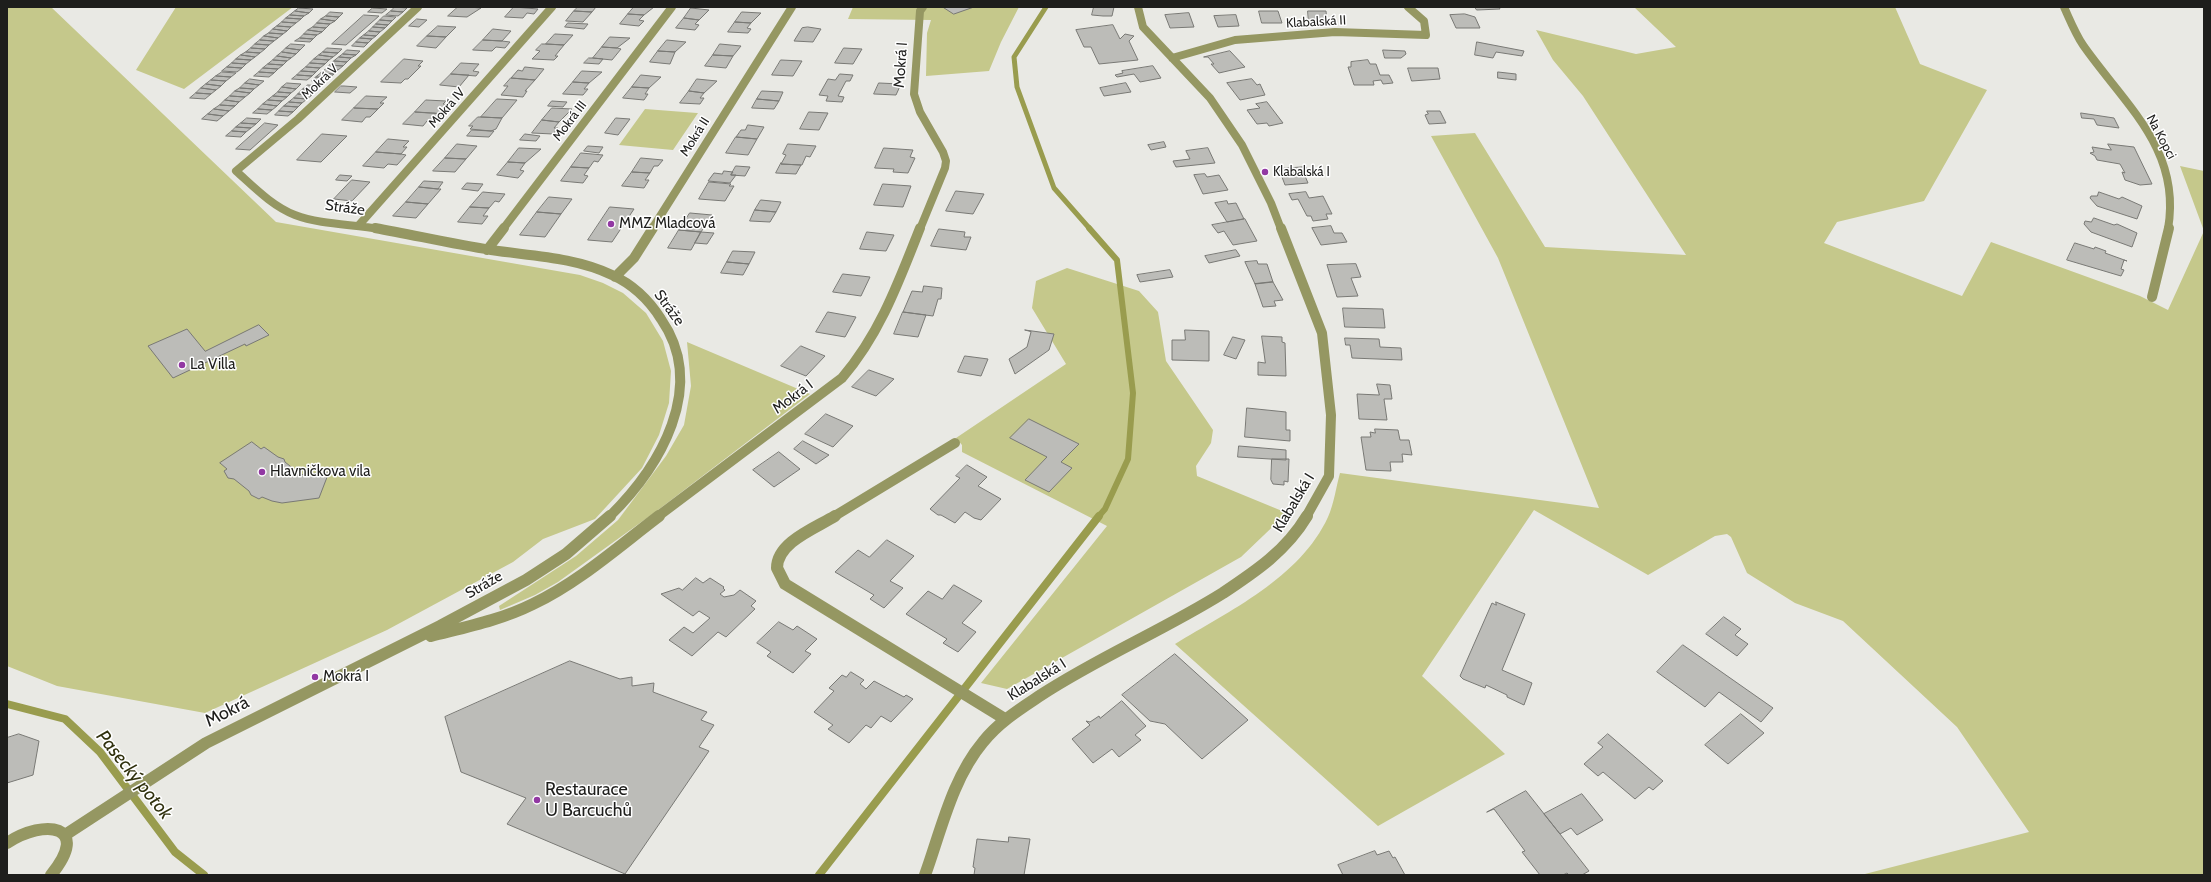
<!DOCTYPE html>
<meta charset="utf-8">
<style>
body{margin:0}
#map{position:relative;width:2211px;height:882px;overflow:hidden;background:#e9e9e4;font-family:Cabin,sans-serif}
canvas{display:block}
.frame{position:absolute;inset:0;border:8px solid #1e1e1c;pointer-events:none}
</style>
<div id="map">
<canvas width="2211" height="882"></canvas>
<div class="frame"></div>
</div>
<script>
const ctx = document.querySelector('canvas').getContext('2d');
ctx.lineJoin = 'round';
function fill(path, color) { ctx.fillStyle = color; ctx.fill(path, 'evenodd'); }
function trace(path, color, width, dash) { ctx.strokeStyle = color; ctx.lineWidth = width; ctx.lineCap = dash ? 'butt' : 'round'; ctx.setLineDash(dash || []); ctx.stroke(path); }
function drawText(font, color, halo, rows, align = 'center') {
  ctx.font = font + ' Cabin,sans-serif'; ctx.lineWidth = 3; ctx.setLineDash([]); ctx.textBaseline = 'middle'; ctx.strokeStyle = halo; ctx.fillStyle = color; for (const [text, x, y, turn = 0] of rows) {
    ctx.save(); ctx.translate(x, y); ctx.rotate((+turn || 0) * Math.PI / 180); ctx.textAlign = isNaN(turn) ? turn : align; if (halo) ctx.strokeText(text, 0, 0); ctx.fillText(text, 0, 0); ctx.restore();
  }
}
fill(new Path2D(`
 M7 7H51L276 222 580 275 603 283 623 293 646 313 663 341 671 371 669 403 659 435 642 468 595 519 543 539 513 562 387 630 205 713 57 686 7 666Z
 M176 7H293L184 89 136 70Z
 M853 7H1019L1001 42 989 71 926 76 927 33 931 20 848 19Z
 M1634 7H1895L1920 64 1987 90 1924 201 1837 222 1824 243 1962 296 1991 242 2140 296 2168 310 2204 231 2180 166 2204 171V875H1861L2029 832 1957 727 1843 621 1795 603 1747 573 1731 537 1727 534 1715 536 1648 575 1534 510 1422 676 1505 754 1378 826 1175 644C1229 611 1300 578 1328 517 1334 504 1336 487 1340 473L1599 508 1498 258 1431 136 1475 133 1545 247 1686 255 1583 96 1553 60 1536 30 1636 54 1676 47Z
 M645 109 697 113H698L673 150 619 145Z
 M1067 268 1139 291 1158 312 1166 361 1213 430 1211 443 1196 466 1197 476 1287 513 1241 557 1007 689 981 683 1107 526 962 452V445L956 438 1066 364 1032 308 1036 281Z
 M687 342 810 394 658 510 558 582 535 595 500 610 499 606 576 556 618 520 666 456 684 425 691 386Z`), '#c5c88b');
trace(new Path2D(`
 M1046 7 1014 57 1017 87 1054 188 1090 229`), '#999c4e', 5);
trace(new Path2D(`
 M1089 228 1117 260 1133 393 1128 459 1105 509 1098 517`), '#999c4e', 6);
trace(new Path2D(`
 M7 704 65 719 100 752 175 852 204 875
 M819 875 1099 516`), '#999c4e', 8);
const building = new Path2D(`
 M395 7 407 8 403 12 391 11Z
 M458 7H468L481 8 467 17 448 16Z
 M514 7 538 9 534 14 527 13 523 18 505 17Z
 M578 7H596L592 12 574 11Z
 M634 7H654L644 15 628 14Z
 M943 7H974L954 14Z
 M1094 7H1114L1112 16H1103L1092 15Z
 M1475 7H1499L1500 9 1477 10Z
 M299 8 313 9 309 13 295 11Z
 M373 8 387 9 382 13 368 12Z
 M691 8 709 10 699 20 684 18Z
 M295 11 309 13 304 16 290 15Z
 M391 11 403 12 398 16 386 15Z
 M574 11 592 12 583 22 566 21Z
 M1259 11H1278L1282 23H1262Z
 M1308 11H1326L1327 23H1309Z
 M330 12 343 13 339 17 326 16Z
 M742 12 761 13 751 23 735 22Z
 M1189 13 1194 27 1170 28 1165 15Z
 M628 14 644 15 639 20 644 21 639 26 620 24Z
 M1465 14 1475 17 1480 28H1456L1450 15Z
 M290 15 304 16 301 19 286 18Z
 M364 15 379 16 346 45 332 44Z
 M1236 15 1239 26 1218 27 1214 16Z
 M326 16 339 17 335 21 321 19Z
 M384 16 396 17 392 21 380 20Z
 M286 18 301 19 296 23 282 22Z
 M684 18 699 20 695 24 699 25 695 30 676 28Z
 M321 19 335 21 330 24 317 23Z
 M417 19 427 20 419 27 409 26Z
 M380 20 392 21 388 25 376 24Z
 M282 22 296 23 291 27 277 26Z
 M735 22 751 23 747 28 751 29 748 33 728 32Z
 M317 23 330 24 326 28 313 27Z
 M568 23 588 24 584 29 565 27Z
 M376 24 388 25 385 28 373 27Z
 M1113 25 1120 39 1125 34 1134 36 1129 41 1138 60 1099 64 1091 47H1084L1076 30Z
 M277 26 291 27 287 31 273 29Z
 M438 26 456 27 446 37 427 36Z
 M313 27 326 28 322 32 308 30Z
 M373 27 385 28 380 32 369 31Z
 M808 27 821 29 813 42 794 41 802 28Z
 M273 29 287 31 283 34 269 33Z
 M493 29 511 31 502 41 483 40Z
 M308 30 322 32 317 35 304 34Z
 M369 31 380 32 376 36 364 35Z
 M269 33 283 34 278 38 264 36Z
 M304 34 317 35 313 39 300 38Z
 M555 34 573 35 564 45 546 44Z
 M364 35 376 36 372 39 360 38Z
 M264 36 278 38 274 41 260 40Z
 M427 36 446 37 436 48 417 46Z
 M610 37 630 38 617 48 602 47Z
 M300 38 313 39 310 42 295 41Z
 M360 38 372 39 368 43 356 42Z
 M260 40 274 41 269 45 255 44Z
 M483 40 502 41 510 42 505 48 496 47 492 51 473 50Z
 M667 40 686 42 675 52 658 51Z
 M356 42 368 43 364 47 352 46Z
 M1477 42 1524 51 1522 56 1496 52 1493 58 1475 55Z
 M255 44 269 45 265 49 251 48Z
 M291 44 305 45 300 50 286 48Z
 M542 44H546L564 45 555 56H558L554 60 532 59 540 51 536 50Z
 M720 44 741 46 733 56 713 55Z
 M602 47 617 48 621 49 612 60 593 58Z
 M251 48 265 49 260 53 246 52Z
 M286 48 300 50 296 54 282 52Z
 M327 48 342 49 338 53 323 52Z
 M844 48 862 49 853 64 835 63Z
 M347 50 360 51 356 55 343 54Z
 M1383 50 1405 51 1406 54 1401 58H1385Z
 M658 51 675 52 670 64 650 62Z
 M1230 51 1245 67 1219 73 1211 64H1214L1208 57H1204Z
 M246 52 260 53 255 57 241 55Z
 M282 52 296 54 291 58 277 56Z
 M323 52 338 53 333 57 319 55Z
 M343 54 356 55 351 58 339 57Z
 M241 55 255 57 251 60 236 59Z
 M319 55 333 57 329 60 314 59Z
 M713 55 733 56 726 68 705 66Z
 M277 56 291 58 287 61 273 60Z
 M339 57 351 58 347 62 334 61Z
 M589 58H593L603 59 599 64 584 63Z
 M236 59 251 60 246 64 232 63Z
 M314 59 329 60 325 64 310 63Z
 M404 59 423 61 418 66H421L408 79H405L401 83 381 82Z
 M273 60 287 61 283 65 268 64Z
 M781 60 802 61 793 76 772 75Z
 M1368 60 1370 64H1376L1380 75H1389L1393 83 1383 84 1381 80 1373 81 1374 85H1354L1348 67H1351V62Z
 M334 61 347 62 343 66 330 65Z
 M232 63 246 64 242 68 227 67Z
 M310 63 325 64 320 68 306 67Z
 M461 63 479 64 473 71 479 72 476 76 451 74Z
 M268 64 283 65 278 69 263 68Z
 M330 65 343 66 338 70 326 69Z
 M1153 66 1161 78 1140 82 1134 74 1117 77 1115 75 1123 73 1122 71Z
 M227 67 242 68 237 72 222 71Z
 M306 67 320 68 316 72 301 71Z
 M525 67 544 69 535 80 511 78 518 70 522 71Z
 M263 68 278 69 274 73 259 72Z
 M1408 68H1438L1440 79 1412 81Z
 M326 69 338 70 334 74 321 73Z
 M301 71 316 72 312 76 297 75Z
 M582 71 602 72 589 83 573 82Z
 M222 72 236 73 231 77 216 76Z
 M259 72 274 73 269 77 254 76Z
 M1498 72 1516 74V80L1498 78Z
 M321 73 334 74 329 78 316 77Z
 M451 74 469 75 459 87 440 85Z
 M840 74 853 75 850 81H846L838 96 844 97 842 102 826 101 828 96 819 95 828 79 835 80Z
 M297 75 312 76 307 80 292 79Z
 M641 75 661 77 649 88 632 87Z
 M216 76 231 77 226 81 211 80Z
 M316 77 329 78 325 82 312 81Z
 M511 78 535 80 525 91H527L523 97 501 95 508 86H504Z
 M250 79 264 81 259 85 245 83Z
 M697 79 717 81 704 93 689 91Z
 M1252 79 1257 85 1260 84 1265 95 1240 100 1227 83Z
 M211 80 226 81 221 86 206 84Z
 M573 82 589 83 584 89H588L583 95 563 94Z
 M245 83 259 85 254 89 240 88Z
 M287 83 301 84 296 89 282 87Z
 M879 83 901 84 896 95 874 94Z
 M1126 83 1131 92 1104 96 1100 88Z
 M206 84 221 86 216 90 201 88Z
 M308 85 321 86 316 90 303 89Z
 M341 86H344L357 87 350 93 335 92Z
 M282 87 296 89 291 93 278 92Z
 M632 87 649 88 645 94H648L644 100 623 98Z
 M201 88 216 90 211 94 196 93Z
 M240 88 254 89 250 93 235 91Z
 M303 89 316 90 312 95 298 94Z
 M235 91 250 93 245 97 230 96Z
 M689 91 704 93 700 98H704L700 104 680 103Z
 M762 91 783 92 779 101 757 99Z
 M278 92 291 93 287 97 273 96Z
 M196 93 211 94 205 99 190 98Z
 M298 94 312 95 307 99 294 98Z
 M230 96 245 97 239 102 225 100Z
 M273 96 287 97 282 101 268 100Z
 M366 96 387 97 380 103H384L378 109 354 108Z
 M294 98 307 99 302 103 289 102Z
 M497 99 517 100 502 118 481 117Z
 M757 99 779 101 774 109 752 108Z
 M225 100 239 102 235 106 220 105Z
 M268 100 282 101 277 106 263 104Z
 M426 100 446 101 443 104 451 105 443 114 415 112Z
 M552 101 567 102 563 107 548 106Z
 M289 102 302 103 298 107 284 106Z
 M1267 102 1283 123 1269 126 1267 123 1257 124 1247 110 1260 108 1256 104Z
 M263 104 277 106 272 110 258 109Z
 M220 105 235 106 229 111 214 109Z
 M284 106 298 107 293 112 279 111Z
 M354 108 378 109 370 117H366L362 122 342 120Z
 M552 108 572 109 559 122 542 120Z
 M214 109 229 111 223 116 208 114Z
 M258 109 272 110 267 114 253 113Z
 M279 111 293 112 288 116 275 115Z
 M1427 111H1440L1446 123 1429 124 1425 115 1428 114Z
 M415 112 434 113 443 114 436 122 427 121 423 126 403 124Z
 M809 112 828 113 819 130 800 129Z
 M2081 113 2114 118 2119 128 2097 125 2094 119 2082 118Z
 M208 114 223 116 217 121 202 119Z
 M478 117H481L502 118 496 129 491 131 470 129 473 126H469Z
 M247 118 261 119 256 124 241 123Z
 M616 118 630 119 618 135 605 133Z
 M542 120 559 122 554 128H558L553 134 532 133Z
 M241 123 256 124 251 128 236 127Z
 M265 123 278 125 250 150 236 149Z
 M748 125 764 127 757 139 736 137 741 130H745Z
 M236 127 251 128 246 132 232 131Z
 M472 130 491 131H494L489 137 467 136Z
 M232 131 246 132 241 137 226 136Z
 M322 134 347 136 321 162 297 160Z
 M525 134 540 136 536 141 520 140Z
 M736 137 757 139 748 155 726 153Z
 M388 139 409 141 403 147H407L401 154 376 152Z
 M1164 142 1166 147 1151 150 1148 145Z
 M457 144 477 146 466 159 445 158Z
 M788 144 816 146 810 157 806 156 802 165 781 164 786 155 783 154Z
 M2108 144 2134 147 2152 184 2140 185 2125 180 2122 172 2125 173 2120 164 2097 160 2095 156 2090 153 2094 152 2092 147 2111 150Z
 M588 146 603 147 599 153 584 151Z
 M519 148 541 149 525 163 508 162Z
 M884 148 913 150 910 157 915 158 908 173 893 172 894 169 875 168Z
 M1208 148 1215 163 1176 167 1173 161 1190 159 1186 151Z
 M376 152 401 154 406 155 397 165 388 164 384 168 363 166Z
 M581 153 603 155 598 162 594 161 589 168 571 167Z
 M445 158 466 159 455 172 433 171Z
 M641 158 663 160 658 166H654L650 173 632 172Z
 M508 162 525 163 520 170 524 171 518 178 497 175Z
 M781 163V164L801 165 796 174 776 173Z
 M736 166 750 167 745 176 731 175Z
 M571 167 589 168 584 175 588 176 583 183 561 181Z
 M1306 167 1309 176H1305L1308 183 1285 185 1279 169Z
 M724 171 733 172 731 175H736L730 183 708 181 714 173 722 174Z
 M632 172 650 173 645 180H649L644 188 622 186Z
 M1205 174 1207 177 1219 175 1228 190 1203 194 1194 175Z
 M340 175 352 176 347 181 336 180Z
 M352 180 370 182 352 201 334 199Z
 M424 181 443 182 438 189 419 187Z
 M709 182 731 184 729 186H734L725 201 699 199Z
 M467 183 483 184 478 191 462 189Z
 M883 184 911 186 903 207 874 205Z
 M419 187 438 189H441L428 204 406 202Z
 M956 191 984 194 973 214 946 211Z
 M483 192 505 194 499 202 495 201 489 208 470 207Z
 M1306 192 1309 198 1323 196 1332 214H1326L1328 219 1313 221 1311 216H1307L1298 199 1292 200 1289 194Z
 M2099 192 2119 199 2122 197 2142 206 2137 219 2097 206 2090 198 2091 196H2097Z
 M549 197 572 199 561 214 537 212Z
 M761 200 781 202 776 212 755 210Z
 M1227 201 1228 204 1236 203 1244 219 1227 222 1215 203Z
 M406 202 428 204 416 218 393 216Z
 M470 207 489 208 483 216H488L482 224 458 222Z
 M610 207 634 209 612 242 588 240Z
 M755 210 776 212 770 222 750 221Z
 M537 212 561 214 545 237 520 235Z
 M690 213 712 215 701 232 679 230Z
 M2094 218 2114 225 2117 224 2137 233 2132 247 2091 232 2084 224 2085 221 2091 222Z
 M1245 219 1257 241 1233 245 1224 231 1218 233 1212 225Z
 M1331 226 1334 233H1342L1347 242 1321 245 1312 228Z
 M939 229 965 232 964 237H971L966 250 931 246Z
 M679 230 701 232 691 250 668 248Z
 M701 232 714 233 707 244 695 243Z
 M867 232 894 235 886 251 860 249Z
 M2075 243 2094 249 2095 247 2106 251 2105 253 2127 261 2124 260 2121 269 2124 270 2121 276 2067 260Z
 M1236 250 1240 256 1209 263 1205 256Z
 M733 251 755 252 749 264 727 262Z
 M1257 261 1258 264H1267L1273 282 1255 284 1245 262Z
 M727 262 749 264 743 275 721 273Z
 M1356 264 1361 277 1351 278 1358 296 1337 297 1327 265Z
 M1170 270 1173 277 1140 282 1137 275Z
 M843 274 870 277 861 296 833 292Z
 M1273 282 1283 300 1274 301 1276 306 1263 307 1255 284Z
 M924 286 942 288 941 299H938L933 316 903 312 912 291 922 292Z
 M1343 308 1383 309 1385 328 1345 327Z
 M828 312 856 317 845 337 816 332Z
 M903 312 926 315 918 337 894 334Z
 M259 325 269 335 246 346 245 344 173 378 148 346 187 329 205 351Z
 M1025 330 1054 334 1049 350 1015 374 1009 359 1027 347 1031 332Z
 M1185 330 1209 331V361L1172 360V340H1185Z
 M1262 336 1282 337V342L1285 343 1286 376 1258 375V362L1265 363Z
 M1233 337 1245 340 1236 359 1224 355Z
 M1345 338 1379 339 1380 347 1401 348 1402 360 1352 358 1350 345H1346Z
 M801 346 825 356 806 376 781 366Z
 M965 356 988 359 981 376 958 372Z
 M869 370 894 379 876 396 852 387Z
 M1377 384 1390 385 1392 399H1384L1387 420 1359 419 1357 394 1379 395Z
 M1247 408 1286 412V430H1290V441L1245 437Z
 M826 414 853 426 833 447 805 434Z
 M1029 419 1079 444 1061 462 1072 468 1049 492 1025 480 1047 457 1010 438Z
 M1375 429 1398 430 1400 440H1409L1412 455 1402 454 1403 462H1390L1391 471 1366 470 1361 437H1371L1370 432 1375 433Z
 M803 441 829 455 816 464 794 449Z
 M252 442 261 449 264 447 278 457 284 459 285 462 300 474 297 475 329 472 319 498 282 503 272 501 262 497 259 499 251 495 249 491 234 479 228 478 224 471 227 469 220 463Z
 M1239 446 1286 450V460L1238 457Z
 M779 452 800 469 774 487 753 470Z
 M1272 459H1289L1288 482 1284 481V485L1273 484 1271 480Z
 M967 465 987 477 978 486 1001 499 981 520 974 518 965 512 955 523 941 515H938L930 509 960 478 956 476Z
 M887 540 914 556 890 581 903 588 884 608 870 599 874 595 835 572 858 550 869 557Z
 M696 578 703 583 710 578 724 587 723 588 725 590 720 594 724 597 734 595 740 590 756 601 751 606 755 609 726 637 718 632 692 656 669 640 684 627 693 633 710 618 699 611 693 616 661 594 679 588 682 590Z
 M954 585 982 601 962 623 976 632 958 652 943 643 947 639 906 614 928 591 942 599Z
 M1496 602 1525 614 1502 670 1532 683 1524 705 1507 697V695L1486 685 1485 688 1463 679 1460 676 1492 603 1496 605Z
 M1724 617 1741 629 1735 635 1748 644 1737 656 1706 634Z
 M779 622 793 630 797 626 817 639 805 651 811 654 793 673 767 656 771 652 757 643Z
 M1683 645 1773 708 1761 722 1719 692 1705 707 1657 672Z
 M1175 654 1248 720 1202 759 1165 724 1150 721 1122 695Z
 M570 661 620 679 632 677V686L654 683 653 692 707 712 701 720 714 725 699 747 709 751 625 874 507 824 526 798 461 772 445 717Z
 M851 672 864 680 860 684 866 689 874 681 904 697 906 695 913 699 891 722 881 716 871 728 866 725 849 743 828 729 833 725 814 712 834 691 829 688 842 675 846 677Z
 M1122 701 1146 726 1135 735 1141 740 1119 757 1112 749 1093 763 1072 739 1090 725 1086 721 1090 722 1099 716 1100 718Z
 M1741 714 1764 733 1728 764 1705 745Z
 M19 734 39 741 33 775 7 783V738Z
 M1608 734 1663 781 1653 790 1649 787 1635 799 1603 772 1598 776 1584 764 1603 747 1598 743Z
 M1526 791 1560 834 1589 871 1582 875H1569L1567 873 1563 875H1540L1522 852 1525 851 1494 809 1487 812Z
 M1582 794 1603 820 1577 835 1571 828 1560 834 1544 814Z
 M1009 837 1030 839 1024 875H974L975 868 973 867 977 839 1008 842Z
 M1375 851 1377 855 1389 851 1393 858 1395 857 1405 875H1343L1338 865Z`);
fill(building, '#bcbcb8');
trace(building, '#797975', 1);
trace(new Path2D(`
 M1138 7 1143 27 1210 98 1242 145 1271 203 1281 229
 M2064 7C2070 20 2075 33 2083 45 2124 104 2182 149 2168 229
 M1172 58 1235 40 1335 32 1426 35 1424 21 1408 7
 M359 225 552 7
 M380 229C353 224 321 225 295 215 272 206 254 187 236 171L298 119 418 7
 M503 229 672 7
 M652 229 792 7
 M920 229 945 168 946 161 943 152 920 112 914 94 920 11 923 7`), '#959762', 8);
trace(new Path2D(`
 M375 228C414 235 452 244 491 250 531 256 575 257 612 275 632 284 649 300 661 319 708 387 660 467 609 517
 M1281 228 1322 333 1331 415 1329 476 1306 517
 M487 250 504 228
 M615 277 634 258 653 228
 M2152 297 2169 228
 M657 517 842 378C880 334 899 281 920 228
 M833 517 955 443`), '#959762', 10);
trace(new Path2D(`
 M835 516C816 528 777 542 777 568L785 584 1005 719
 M431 636C466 627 501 620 533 604 579 582 618 547 659 516
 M65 835 206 743 440 626 526 580 566 554 610 516
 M7 843C45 818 92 825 51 875
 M925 875C941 831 952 779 983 742 999 722 1020 709 1041 695 1099 657 1164 630 1223 593 1256 571 1286 551 1307 516`), '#959762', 12);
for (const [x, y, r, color] of [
 [1265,172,4,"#9238a3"],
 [611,224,4,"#9238a3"],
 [182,365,4,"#9238a3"],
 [262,472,4,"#9238a3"],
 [315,677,4,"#9238a3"],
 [537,800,4,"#9238a3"]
]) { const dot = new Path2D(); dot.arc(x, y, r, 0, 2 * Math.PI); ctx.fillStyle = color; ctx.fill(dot); trace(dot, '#fff', 1.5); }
drawText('13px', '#1e1e1c', '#fff', [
 ["Klabalská II",1316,22,-3],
 ["Mokrá V",320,82,-43],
 ["Mokrá IV",447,108,-49],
 ["Mokrá III",570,121,-53],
 ["Mokrá II",695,137,-58],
 ["Na Kopci",2161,137,62]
]);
drawText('13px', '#1e1e1c', '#fff', [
 ["Klabalská I",1273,172]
], 'left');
drawText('15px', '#1e1e1c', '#fff', [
 ["Mokrá I",901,65,-86],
 ["Stráže",345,208,8],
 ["Stráže",669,308,54],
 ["Mokrá I",793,397,-37],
 ["Klabalská I",1294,503,-59],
 ["Stráže",484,585,-30],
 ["Klabalská I",1037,680,-32]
]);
drawText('15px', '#1e1e1c', '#fff', [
 ["MMZ Mladcová",619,224],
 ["La Villa",190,365],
 ["Hlavničkova vila",270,472],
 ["Mokrá I",323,677]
], 'left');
drawText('18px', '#1e1e1c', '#fff', [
 ["Mokrá",227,712,-27]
]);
drawText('18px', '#1e1e1c', '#fff', [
 ["Restaurace",545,790],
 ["U Barcuchů",545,811]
], 'left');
drawText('italic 19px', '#30310e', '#fff', [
 ["Pasecký potok",134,775,51]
]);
</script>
